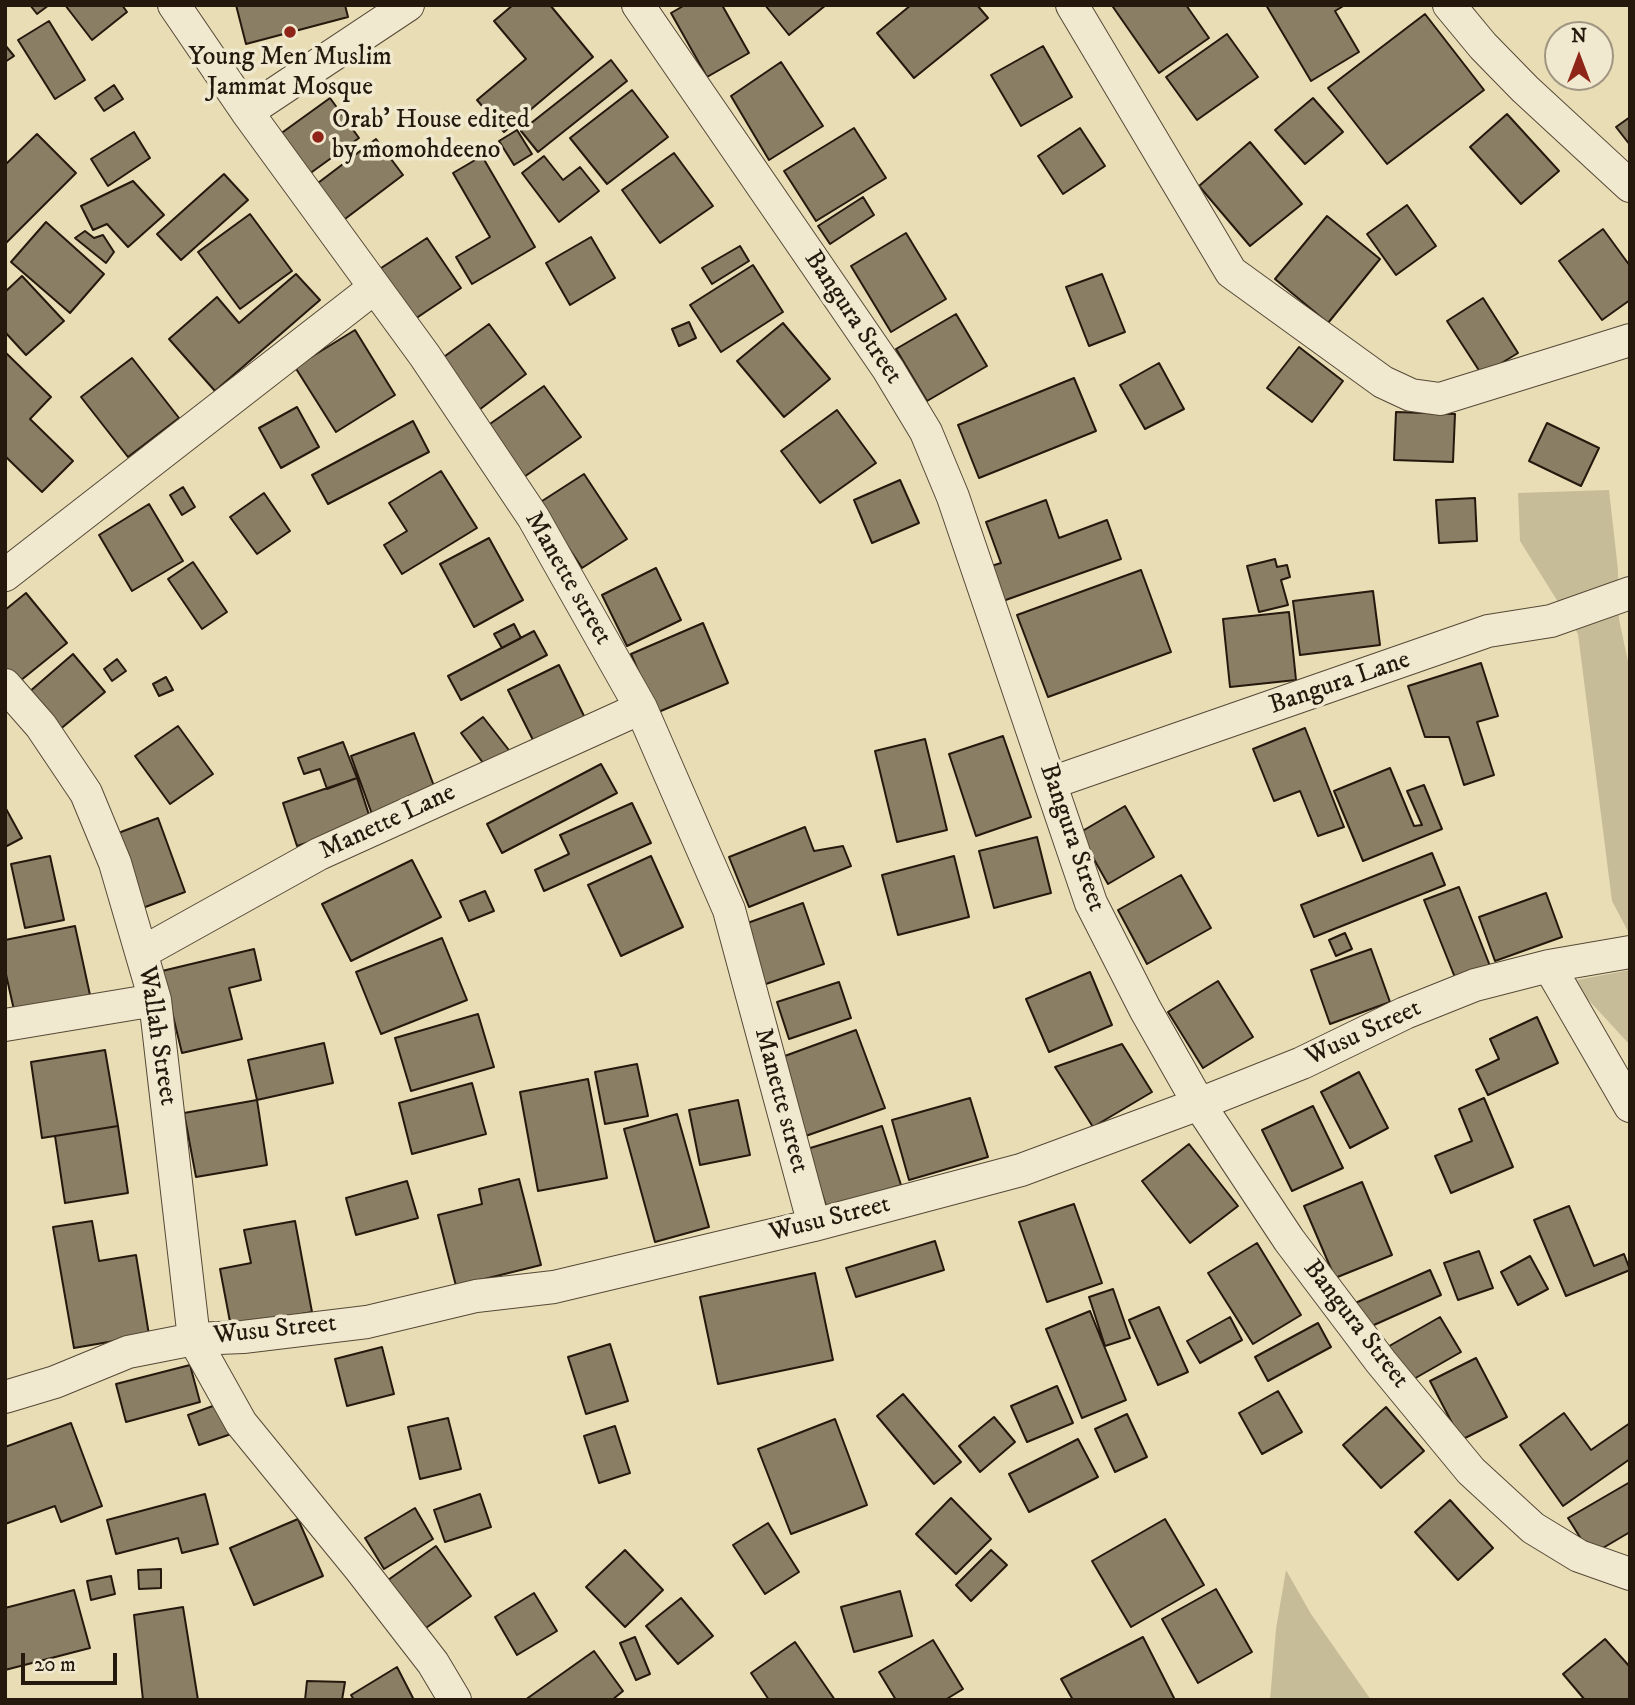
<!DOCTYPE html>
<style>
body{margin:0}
#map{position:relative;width:1635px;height:1705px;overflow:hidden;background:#e8ddb5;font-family:"IM FELL DW Pica",serif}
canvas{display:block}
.frame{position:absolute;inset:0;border:7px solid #25180d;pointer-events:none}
.north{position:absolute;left:1544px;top:21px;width:70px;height:70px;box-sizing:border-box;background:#f0e9cf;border:2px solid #9f9581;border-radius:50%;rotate:0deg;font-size:19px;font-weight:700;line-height:28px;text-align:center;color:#25180d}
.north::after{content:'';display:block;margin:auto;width:24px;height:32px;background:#8f2418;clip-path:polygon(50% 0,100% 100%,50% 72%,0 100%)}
.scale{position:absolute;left:21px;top:1653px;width:96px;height:32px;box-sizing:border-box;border:4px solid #25180d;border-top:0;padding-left:9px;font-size:21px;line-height:24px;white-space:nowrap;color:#25180d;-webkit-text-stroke:5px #f0e9cf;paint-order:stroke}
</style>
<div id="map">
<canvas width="1635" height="1705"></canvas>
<div class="frame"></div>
<div class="north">N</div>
<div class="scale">20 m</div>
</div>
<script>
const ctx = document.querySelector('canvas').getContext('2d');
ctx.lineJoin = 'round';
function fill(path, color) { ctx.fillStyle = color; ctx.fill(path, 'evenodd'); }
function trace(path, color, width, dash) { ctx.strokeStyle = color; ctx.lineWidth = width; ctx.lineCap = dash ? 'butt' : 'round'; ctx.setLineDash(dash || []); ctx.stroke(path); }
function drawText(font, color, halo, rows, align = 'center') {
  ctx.font = font + ' "IM FELL DW Pica",serif'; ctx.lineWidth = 7; ctx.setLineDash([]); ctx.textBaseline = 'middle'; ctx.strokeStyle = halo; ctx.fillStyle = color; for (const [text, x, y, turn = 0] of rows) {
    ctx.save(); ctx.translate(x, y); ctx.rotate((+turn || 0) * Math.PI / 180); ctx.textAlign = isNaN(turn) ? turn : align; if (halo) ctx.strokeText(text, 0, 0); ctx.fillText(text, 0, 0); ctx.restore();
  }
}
fill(new Path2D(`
 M1609 490 1618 570 1619 619 1630 671V935L1612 901 1578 634 1520 541 1518 493Z
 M1630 970V1045L1571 981Z
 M1286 1570 1311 1614 1371 1700H1270L1276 1629Z`), '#c7bc98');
const building = new Path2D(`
 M30 5H49L37 14Z
 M65 5H122L127 12 92 40Z
 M236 5H345L348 17 246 44Z
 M513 5H550L593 57 504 132 477 100 526 59 494 21Z
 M685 5H722L749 53 707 77 671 13Z
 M765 5H826L789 35Z
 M911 5H977L988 18 914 78 877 33Z
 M1116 5H1186L1209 38 1159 73 1113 7Z
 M1266 5H1345L1335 11 1359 52 1311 81Z
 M1425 14 1484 90 1387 164 1328 88Z
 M49 21 85 80 55 99 18 40Z
 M1227 34 1258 77 1197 120 1166 77Z
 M5 45 14 56 5 62Z
 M1043 46 1072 97 1021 126 991 75Z
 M611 60 627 81 538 152 521 131Z
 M781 62 823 126 769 160 731 96Z
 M114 85 123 99 104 111 95 98Z
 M632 90 668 137 607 184 570 138Z
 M330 98 359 138 305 177 276 137Z
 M1313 98 1343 132 1305 164 1275 130Z
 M1507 114 1559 171 1521 204 1470 147Z
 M1630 117V145L1616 127Z
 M854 128 886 178 816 221 784 171Z
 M1080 128 1105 166 1063 194 1038 156Z
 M517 130 532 154 514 165 499 141Z
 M134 132 150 158 108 186 91 159Z
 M37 134 76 173 5 244V165Z
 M376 139 403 175 341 222 314 186Z
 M1250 142 1302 204 1250 246 1199 186Z
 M674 153 713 206 660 243 622 190Z
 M482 156 535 247 472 284 456 257 490 237 453 173Z
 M544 156 563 180 580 167 599 191 559 222 522 173Z
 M224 174 248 200 181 260 157 234Z
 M133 181 164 215 128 247 107 224 93 230 81 206Z
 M863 197 874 215 830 244 818 226Z
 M1407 205 1436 246 1396 275 1367 234Z
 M250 214 292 271 240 309 198 252Z
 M1327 216 1380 259 1328 323 1275 279Z
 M46 222 104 274 70 313 11 262Z
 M1603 229 1630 266V300L1602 320 1559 261Z
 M85 231 94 238 103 235 114 252 106 263 75 238Z
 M906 233 946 299 891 332 851 266Z
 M591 237 615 278 570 305 546 263Z
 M427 238 461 288 412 321 378 270Z
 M740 246 749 261 712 284 702 268Z
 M753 265 783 312 721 352 690 305Z
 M296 274 320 300 215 391 169 339 217 297 239 323Z
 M1102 274 1125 332 1089 346 1066 287Z
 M22 276 64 321 26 355 5 332V292Z
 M1483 298 1518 353 1482 375 1447 321Z
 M956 314 987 366 927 401 896 349Z
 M689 322 696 338 679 346 672 329Z
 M783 323 830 379 784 417 737 361Z
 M489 324 526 374 479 410 441 359Z
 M355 330 395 395 336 432 295 367Z
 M1299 347 1343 381 1312 422 1267 388Z
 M5 352 51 397 30 419 73 461 42 492 5 456Z
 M132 358 179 418 128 457 81 397Z
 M1159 363 1184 409 1145 429 1120 385Z
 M1074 378 1096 431 979 478 958 425Z
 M544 386 581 437 524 477 487 426Z
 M297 407 319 447 281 468 259 428Z
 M837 410 876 463 820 503 781 451Z
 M1396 412 1455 414 1453 462 1394 460Z
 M413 421 429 452 328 504 312 475Z
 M1547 423 1599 448 1581 486 1529 461Z
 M441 471 477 528 402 574 384 545 407 531 389 503Z
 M584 474 627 539 582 568 539 503Z
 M900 480 919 523 872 543 854 500Z
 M183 487 195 507 182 515 170 495Z
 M264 493 290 531 257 554 230 517Z
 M1475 498 1477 541 1439 543 1436 500Z
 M1046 500 1059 538 1107 520 1121 559 1000 602 988 567 1001 563 986 522Z
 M149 504 183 561 132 591 99 535Z
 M489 538 523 600 474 627 440 564Z
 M1275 559 1277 567 1287 565 1290 577 1281 580 1288 605 1259 612 1247 566Z
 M193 562 227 612 202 629 168 579Z
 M656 568 681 620 627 646 602 595Z
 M1141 570 1171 652 1048 697 1017 615Z
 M1373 591 1380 645 1300 655 1293 601Z
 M26 593 67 643 15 685 5 674V610Z
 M1289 612 1296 680 1230 687 1223 619Z
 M703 623 728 683 656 713 631 654Z
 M514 624 521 638 502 648 494 634Z
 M534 631 547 655 461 700 448 676Z
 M73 654 105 692 52 736 21 699Z
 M117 659 126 671 112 681 104 669Z
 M1481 663 1498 716 1477 722 1494 775 1464 785 1449 737H1425L1408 686Z
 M559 665 585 718 534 742 508 690Z
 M166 677 173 690 159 696 153 684Z
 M483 717 512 754 489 771 461 733Z
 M178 726 213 774 170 804 135 756Z
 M1305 728 1344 827 1318 836 1300 791 1274 801 1253 749Z
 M414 733 437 794 373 817 351 756Z
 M1003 736 1031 817 976 836 949 754Z
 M925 739 947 830 897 842 875 751Z
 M343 742 357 778 327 789 320 769 304 774 298 758Z
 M601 764 617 793 502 853 487 824Z
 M1390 768 1414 826 1422 825 1407 791 1424 785 1442 829 1363 861 1334 791Z
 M357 778 371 821 297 846 283 803Z
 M632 803 651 843 544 891 535 870 569 854 560 835Z
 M1125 806 1154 857 1108 884 1079 833Z
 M5 807 22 838 5 847Z
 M158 818 185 892 140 909 113 835Z
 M805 827 814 851 843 846 851 866 749 907 729 857Z
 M1037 837 1051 893 994 908 979 851Z
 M1432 853 1445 885 1314 937 1301 905Z
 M50 856 64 920 25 928 11 864Z
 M651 856 683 927 621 956 588 885Z
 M954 856 969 917 898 935 882 875Z
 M412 860 441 917 351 961 322 904Z
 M1181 875 1211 928 1147 964 1118 910Z
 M1459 887 1490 966 1456 980 1424 900Z
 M485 891 494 911 469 921 460 901Z
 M1546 893 1562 937 1495 961 1479 917Z
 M803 903 824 964 763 985 742 925Z
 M75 926 90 995 14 1010 5 970V940Z
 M1345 933 1352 949 1336 956 1329 940Z
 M442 938 467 1000 381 1034 356 972Z
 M254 949 261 980 229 988 242 1039 182 1053 162 971Z
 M1371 949 1390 1002 1330 1024 1311 970Z
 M1090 972 1112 1025 1049 1052 1026 999Z
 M1218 981 1253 1037 1203 1068 1168 1012Z
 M839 982 851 1018 789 1039 777 1002Z
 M478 1014 494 1067 411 1091 395 1038Z
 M1537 1017 1558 1063 1488 1095 1476 1070 1499 1059 1490 1039Z
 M856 1030 885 1108 800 1138 771 1061Z
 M324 1043 333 1083 257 1100 248 1060Z
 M1122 1044 1152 1092 1093 1127 1055 1067Z
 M105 1050 118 1126 42 1138 31 1062Z
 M637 1064 648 1116 605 1124 595 1072Z
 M1359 1072 1388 1128 1350 1148 1321 1092Z
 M588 1079 607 1178 538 1191 520 1092Z
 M472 1083 486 1134 412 1154 399 1103Z
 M970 1098 988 1157 909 1180 892 1120Z
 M1484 1098 1513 1167 1451 1193 1435 1156 1472 1141 1459 1109Z
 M257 1100 267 1165 196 1177 184 1113Z
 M738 1100 750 1155 700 1165 689 1110Z
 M1313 1106 1343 1168 1292 1191 1262 1130Z
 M677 1114 709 1227 655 1242 624 1129Z
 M118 1126 128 1193 65 1203 55 1136Z
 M882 1126 901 1185 827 1209 807 1149Z
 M1189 1144 1238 1206 1190 1243 1142 1181Z
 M519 1179 541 1265 456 1286 438 1215 482 1204 479 1189Z
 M407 1181 418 1218 356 1235 346 1198Z
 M1362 1182 1392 1255 1335 1278 1304 1206Z
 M1074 1204 1102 1283 1047 1302 1019 1222Z
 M1569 1206 1594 1266 1624 1254 1630 1270 1566 1296 1534 1220Z
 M92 1221 99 1261 136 1255 149 1335 74 1348 53 1227Z
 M295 1221 312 1312 231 1327 220 1269 251 1263 244 1230Z
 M935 1241 944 1270 856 1297 846 1268Z
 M1257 1243 1301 1315 1253 1344 1208 1273Z
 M1479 1251 1493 1288 1458 1300 1444 1263Z
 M1530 1256 1548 1289 1518 1305 1501 1272Z
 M1430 1270 1441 1295 1365 1329 1353 1304Z
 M815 1273 833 1360 718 1384 700 1297Z
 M1113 1289 1130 1338 1105 1346 1089 1297Z
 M1159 1307 1188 1372 1158 1385 1129 1320Z
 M1090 1311 1126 1400 1082 1418 1046 1329Z
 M1230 1317 1242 1340 1200 1363 1187 1341Z
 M1440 1317 1461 1352 1405 1384 1384 1349Z
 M1318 1323 1331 1347 1268 1381 1255 1357Z
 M610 1344 628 1401 586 1414 568 1357Z
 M382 1347 394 1394 347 1406 335 1359Z
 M1476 1358 1507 1417 1461 1440 1430 1381Z
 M190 1365 200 1402 126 1422 116 1384Z
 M1057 1386 1073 1423 1027 1442 1011 1406Z
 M1278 1391 1302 1432 1262 1454 1239 1413Z
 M903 1394 961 1462 934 1484 877 1416Z
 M224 1402 234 1433 199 1445 188 1415Z
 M1386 1407 1424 1451 1381 1488 1343 1445Z
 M1564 1413 1591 1450 1630 1423V1459L1563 1506 1520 1445Z
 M1127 1414 1147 1457 1115 1472 1095 1429Z
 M994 1417 1015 1442 980 1472 959 1446Z
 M448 1418 461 1469 420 1479 408 1427Z
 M835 1419 867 1505 791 1534 758 1449Z
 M71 1423 102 1506 61 1522 55 1506 5 1524V1447Z
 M615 1426 630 1473 599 1483 584 1436Z
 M1078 1439 1098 1477 1029 1512 1009 1474Z
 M1630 1482V1532L1591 1555 1568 1518Z
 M205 1494 218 1544 182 1553 178 1538 116 1554 107 1520Z
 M480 1494 491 1527 445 1542 434 1510Z
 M951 1498 991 1539 956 1574 916 1534Z
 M1450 1500 1493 1548 1458 1580 1415 1532Z
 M415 1508 433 1539 384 1569 365 1538Z
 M298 1519 323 1576 254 1605 230 1548Z
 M1165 1519 1204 1585 1131 1627 1092 1561Z
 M768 1523 799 1572 765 1594 733 1545Z
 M436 1546 471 1596 423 1630 388 1580Z
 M625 1550 663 1590 625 1627 586 1587Z
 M991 1550 1007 1565 971 1601 956 1585Z
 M161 1569V1588L139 1589 138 1570Z
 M111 1576 115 1594 91 1600 87 1581Z
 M1216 1589 1252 1652 1198 1683 1162 1619Z
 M74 1590 90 1648 5 1670V1608Z
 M900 1591 912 1636 854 1652 841 1607Z
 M534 1593 557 1631 517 1655 495 1617Z
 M681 1598 713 1636 678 1664 646 1626Z
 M183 1607 198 1700H143L134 1615Z
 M635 1637 650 1674 636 1680 620 1643Z
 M1143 1637 1175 1700H1073L1061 1679Z
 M1605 1639 1630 1667V1700H1585L1563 1674Z
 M933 1640 963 1689 945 1700H896L879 1672Z
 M795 1642 835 1700H769L751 1673Z
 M594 1651 623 1691 612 1700H525Z
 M397 1667 414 1700H354L351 1695Z
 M307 1681 345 1682 342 1700H305Z`);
fill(building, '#8a7e64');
trace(building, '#25180d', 2);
const minor = new Path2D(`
 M174 5 247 112 425 356 533 517 641 708 729 910 814 1225
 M638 5 888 369 926 432 953 497 1091 903 1145 1009 1199 1104 1289 1240 1381 1362 1471 1471 1533 1528 1579 1556 1630 1574
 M1072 5 1231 272 1383 382 1411 395 1440 399 1630 340
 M1449 5 1483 46 1525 89 1630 186
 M247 112 408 5
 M5 575 374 288
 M5 685 41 726 86 793 115 863 155 1000 194 1339 241 1423 361 1570 433 1663 455 1700
 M1051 783 1488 631 1551 621 1630 593
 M143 952 319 854 641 708
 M1549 966 1630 1106
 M5 1025 155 1000
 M5 1397 55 1382 128 1352 194 1339 243 1337 367 1322 476 1296 554 1287 814 1225 1021 1170 1199 1104 1302 1063 1405 1013 1475 985 1549 966 1630 952`);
trace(minor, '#564937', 34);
trace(minor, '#f0e9cf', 32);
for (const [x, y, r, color] of [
 [290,32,7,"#8f2418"],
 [318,137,7,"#8f2418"]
]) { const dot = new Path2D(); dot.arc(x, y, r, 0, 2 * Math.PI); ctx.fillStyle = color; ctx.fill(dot); trace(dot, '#f0e9cf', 2.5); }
drawText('26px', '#25180d', '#f0e9cf', [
 ["Young Men Muslim",290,59],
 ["Jammat Mosque",290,89],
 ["Orab' House edited",332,122,"left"],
 ["by momohdeeno",332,152,"left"]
]);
drawText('26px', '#25180d', '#f0e9cf', [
 ["Bangura Street",852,318,56],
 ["Manette street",567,579,60],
 ["Bangura Lane",1340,684,-19],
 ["Manette Lane",388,823,-25],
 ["Bangura Street",1071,838,71],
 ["Wusu Street",1364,1034,-25],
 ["Wallah Street",156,1036,81],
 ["Manette street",780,1101,75],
 ["Wusu Street",830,1220,-14],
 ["Bangura Street",1355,1325,52],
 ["Wusu Street",275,1331,-6]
]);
</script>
